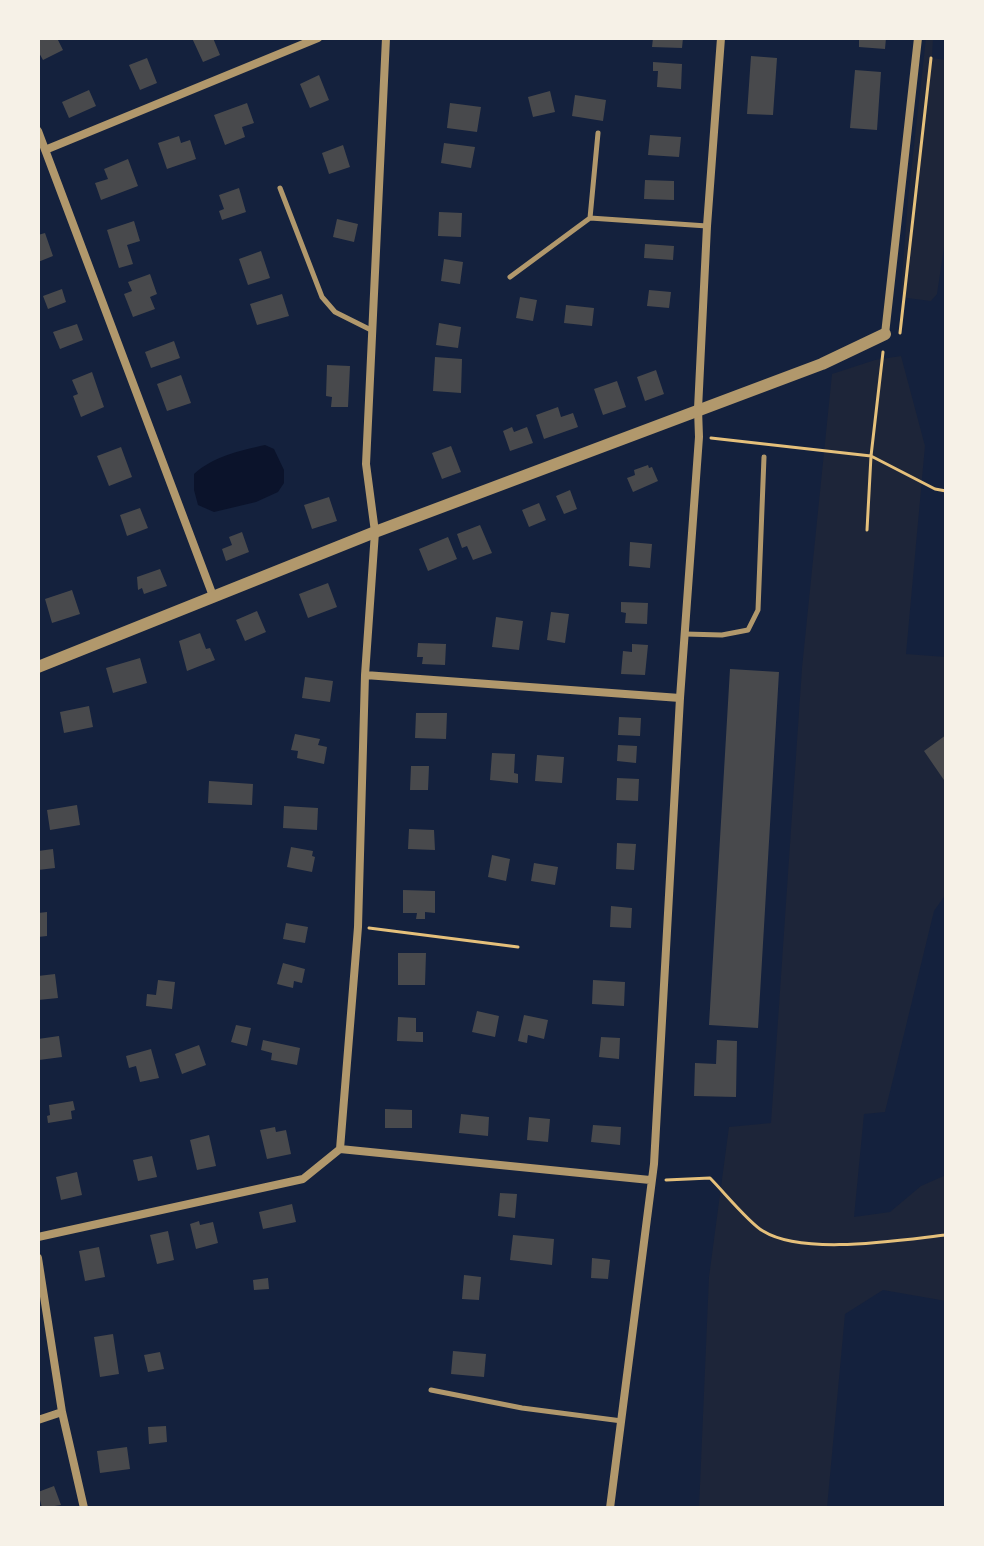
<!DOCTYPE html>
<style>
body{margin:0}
#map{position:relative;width:984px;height:1546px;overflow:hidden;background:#14213d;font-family:"Source Serif 4",serif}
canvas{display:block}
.frame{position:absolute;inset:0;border:40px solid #f6f1e7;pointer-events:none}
</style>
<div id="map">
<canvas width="984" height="1546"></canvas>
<div class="frame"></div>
</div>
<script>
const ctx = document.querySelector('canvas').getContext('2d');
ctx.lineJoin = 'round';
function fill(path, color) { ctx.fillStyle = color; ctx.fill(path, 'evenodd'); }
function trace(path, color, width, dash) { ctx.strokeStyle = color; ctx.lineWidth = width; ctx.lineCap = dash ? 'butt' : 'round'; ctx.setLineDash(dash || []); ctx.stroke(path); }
fill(new Path2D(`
 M926 38H933L932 58 946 60V234L937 294 931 301 907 298 901 293 908 199Z
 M901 356 925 446 906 654 946 657V894L934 911 885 1112 864 1114 854 1217 890 1212 921 1186 946 1175V1301L883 1290 845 1314 827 1508H699L709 1277 729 1127 771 1123 802 668 832 374 875 360Z`), '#1d2539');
fill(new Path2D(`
 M265 445 274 449 284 470V483L278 492 256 502 214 512 198 505 194 490V474C214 456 239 451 265 445Z`), '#0b132b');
fill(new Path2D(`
 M38 38H57L63 50 43 60 38 51Z
 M192 38H213L220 55 203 62Z
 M653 38H683L682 48 652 47Z
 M859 38H886L885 49 859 47Z
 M751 56 777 58 773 115 747 114Z
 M147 58 157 83 140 90 129 65Z
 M653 62 682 64 681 89 657 87 658 71H653Z
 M855 70 881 72 877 130 850 128Z
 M319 75 329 100 310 108 300 84Z
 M89 90 96 106 69 118 62 102Z
 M550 91 555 112 533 117 528 97Z
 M575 95 606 100 603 121 572 116Z
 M247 103 254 123 242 127 245 137 225 145 214 115Z
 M450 103 481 107 477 132 447 128Z
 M650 135 681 137 679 157 648 155Z
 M179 136 181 143 190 140 196 159 167 169 158 143Z
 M444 143 475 147 471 168 441 163Z
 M343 145 350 167 329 174 322 153Z
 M128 159 138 186 101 200 95 183 108 179 104 169Z
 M645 180 674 181V200L644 199Z
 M239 188 246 212 222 220 219 211 224 209 219 195Z
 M439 212 462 213 461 237 438 236Z
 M337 219 358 224 354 242 333 237Z
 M134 221 140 241 127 245 133 264 119 268 107 230Z
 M45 233 53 256 38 262V235Z
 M645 244 674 246 673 260 644 258Z
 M261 251 270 278 248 285 239 259Z
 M444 259 463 262 460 284 441 281Z
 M150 274 157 294 150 297 155 309 133 317 124 294 132 291 128 282Z
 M62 289 66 302 48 309 43 296Z
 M649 290 671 292 669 308 647 306Z
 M282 294 289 316 257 325 250 304Z
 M520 297 537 300 533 321 516 318Z
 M566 305 594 308 592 326 564 323Z
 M439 323 461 327 458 348 436 345Z
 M77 324 83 340 60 349 53 332Z
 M174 341 180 358 151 368 145 352Z
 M435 357 462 359 461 393 433 391Z
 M327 365 350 366 348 407H331L332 397 326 396Z
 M656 370 664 394 645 401 637 377Z
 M92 372 104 407 81 417 73 396 78 394 72 380Z
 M181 375 191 403 167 411 157 384Z
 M617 381 626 407 603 415 594 389Z
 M558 407 561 417 573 413 578 427 544 439 536 415Z
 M512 427 514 432 527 427 533 443 510 451 503 431Z
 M451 446 461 472 442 479 432 453Z
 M121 447 132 477 109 486 97 456Z
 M648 465 649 468 652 467 658 481 633 492 627 478 635 475 634 470Z
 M570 490 577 509 564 514 556 496Z
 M329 497 337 521 312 529 304 505Z
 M539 503 546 520 529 527 522 510Z
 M140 508 148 528 127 536 120 515Z
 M480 525 492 553 473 560 467 546 462 548 457 534Z
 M242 532 249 552 226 561 222 549 232 545 229 537Z
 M448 537 457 559 428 571 419 549Z
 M630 542 652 544 650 568 629 566Z
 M160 569 167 586 144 594 142 588 138 590 137 577Z
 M328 583 337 607 308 618 299 594Z
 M72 590 80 614 52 623 45 599Z
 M621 602 648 603 647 624 625 623 626 613 621 612Z
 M257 611 266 632 245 641 236 620Z
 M551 612 569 614 565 643 547 640Z
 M496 617 523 621 519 650 492 647Z
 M200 633 206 649 210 648 215 660 187 671 179 641Z
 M418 643 446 644 445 665 422 664 423 657H417Z
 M632 644 648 645 645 675 621 674 623 651 632 652Z
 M140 658 147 683 113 693 106 668Z
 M730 669 779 672 758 1028 709 1025Z
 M305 677 333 681 330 702 302 698Z
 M89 706 93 727 64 733 60 712Z
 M416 713H447L446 739 415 738Z
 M619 717 641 718 640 736 618 735Z
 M295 734 320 739 318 745 327 747 324 764 297 758 298 751 291 750Z
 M946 735V783L924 751Z
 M618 745 637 746 636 763 617 761Z
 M492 753 515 754 514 773 518 774V783L490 780Z
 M537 755 564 757 562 783 535 781Z
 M411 766H429L428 790H410Z
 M617 778 639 779 638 801 616 800Z
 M209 781 253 784 252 805 208 803Z
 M77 805 80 825 50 830 47 810Z
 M284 806 318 808 317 830 283 828Z
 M409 829 434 830 435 850 408 849Z
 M617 843 636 844 634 870 616 869Z
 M291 847 313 851 312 856 315 857 312 872 287 867Z
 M53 849 55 868 38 870V851Z
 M492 855 510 859 506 881 488 877Z
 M534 863 558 867 555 885 531 881Z
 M403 890 435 891V913L425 912V919H416L417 913H403Z
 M611 906 632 908 631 928 610 927Z
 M47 912V936L38 937V913Z
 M286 923 308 927 305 943 283 939Z
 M398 953H426L425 985H398Z
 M283 963 305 969 302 983 294 981 293 988 277 984Z
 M55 974 58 998 38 1000V976Z
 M158 980 175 982 172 1009 146 1006 147 994 156 995Z
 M593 980 625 982 624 1006 592 1004Z
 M477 1011 499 1016 495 1037 472 1032Z
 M524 1015 548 1020 544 1039 528 1035 527 1043 518 1041Z
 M398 1017 416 1018V1032H423V1042L397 1041Z
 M236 1025 251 1028 247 1046 231 1042Z
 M59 1036 62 1057 39 1060 38 1039Z
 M601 1037 620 1038 619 1059 599 1057Z
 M263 1040 300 1048 297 1065 271 1060 272 1053 261 1050Z
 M717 1040 737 1041 736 1097 694 1096 695 1063 716 1064Z
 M199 1045 206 1065 182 1074 175 1054Z
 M151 1049 159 1078 140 1082 136 1066 129 1068 126 1056Z
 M73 1101 75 1110 71 1111 72 1119 48 1123 47 1116 50 1115 49 1105Z
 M385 1109 412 1110V1128H385Z
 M461 1114 489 1117 488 1136 459 1133Z
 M529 1117 550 1119 548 1142 527 1140Z
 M593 1125 621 1127 620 1145 591 1142Z
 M275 1127 276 1132 286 1130 291 1154 267 1159 260 1130Z
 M209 1135 216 1166 197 1170 190 1140Z
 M152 1156 157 1177 138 1181 133 1160Z
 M77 1172 82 1195 61 1200 56 1177Z
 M500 1193 517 1194 515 1218 498 1216Z
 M292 1204 296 1222 263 1229 259 1212Z
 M199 1221 200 1225 213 1222 218 1243 196 1249 190 1224Z
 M168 1231 174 1260 157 1264 150 1235Z
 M513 1235 554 1239 552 1265 510 1260Z
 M99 1247 105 1277 85 1281 79 1251Z
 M592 1258 610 1260 608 1279 591 1278Z
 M464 1275 481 1277 479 1300 462 1299Z
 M268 1278 269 1289 254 1290 253 1280Z
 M113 1334 119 1374 100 1377 94 1337Z
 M453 1351 486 1354 484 1377 451 1374Z
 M160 1352 164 1369 148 1372 144 1355Z
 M166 1426 167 1442 149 1444 148 1427Z
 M127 1447 130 1469 100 1473 97 1451Z
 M54 1486 61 1505 42 1508 38 1492Z`), '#48494c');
trace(new Path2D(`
 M900 333 931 58
 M711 438 871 456 935 489 946 491
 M867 530 871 456 883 352
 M369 928 518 947
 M666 1180 710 1178C723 1191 750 1224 763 1231 803 1256 900 1240 946 1235`), '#e5c07b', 3);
trace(new Path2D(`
 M598 133 590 218 707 226
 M280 188 322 297 335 312 371 330
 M510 277 590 218
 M685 634 722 635 748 630 758 610 764 457
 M431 1390 522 1408 622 1421`), '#b1986c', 5);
trace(new Path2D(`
 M38 131 213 596
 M45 150 318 38
 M885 334 918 38
 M365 675 680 698
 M340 1149 358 927 365 675 375 532 366 464 386 38
 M38 1237 303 1179 340 1149 650 1180
 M38 1258 62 1412 84 1508
 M38 1420 62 1412
 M610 1508 654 1164 680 698 699 437 698 409 707 226 721 38`), '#b1986c', 8);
trace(new Path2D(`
 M38 667 375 532 822 364 885 334`), '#b1986c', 12);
</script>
